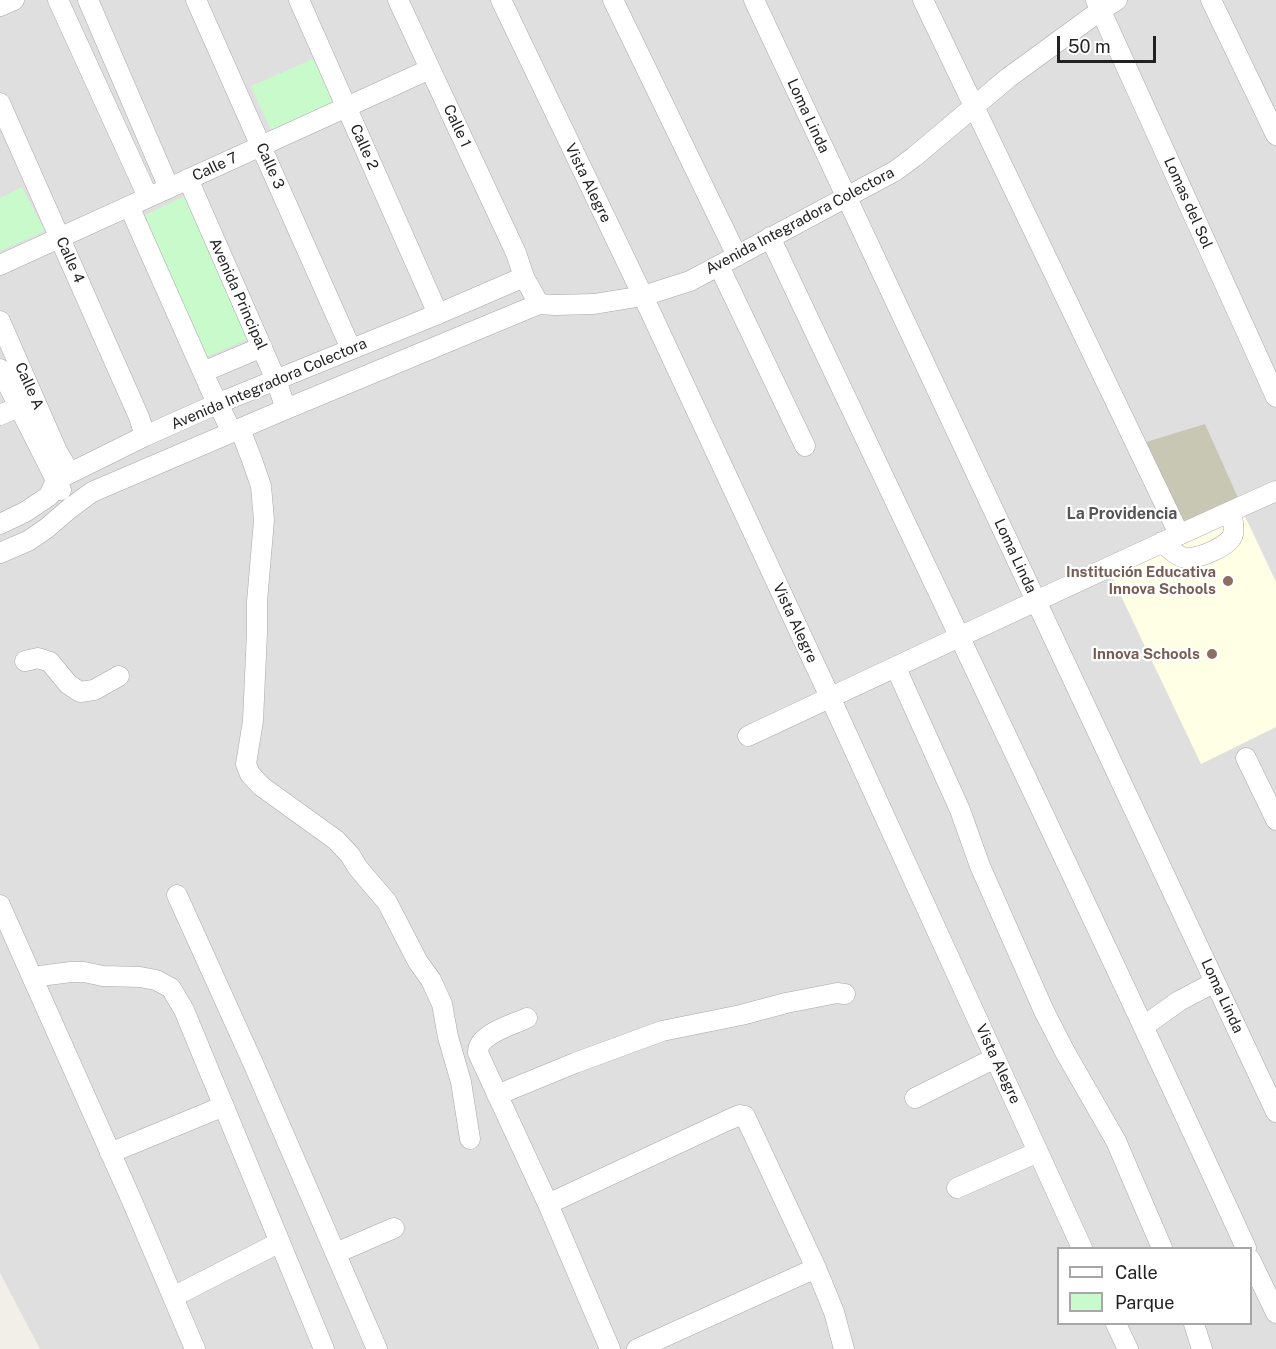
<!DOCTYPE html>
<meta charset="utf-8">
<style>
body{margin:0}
#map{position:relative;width:1276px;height:1349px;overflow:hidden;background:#f2efe9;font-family:"Public Sans",sans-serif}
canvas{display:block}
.legend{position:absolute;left:1057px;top:1247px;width:195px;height:78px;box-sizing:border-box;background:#fff;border:2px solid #a7a7a7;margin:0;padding:8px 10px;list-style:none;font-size:18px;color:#222}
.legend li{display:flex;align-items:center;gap:12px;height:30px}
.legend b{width:30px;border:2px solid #a7a7a7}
.scale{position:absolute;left:1057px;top:36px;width:99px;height:27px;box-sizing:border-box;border:3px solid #222;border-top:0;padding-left:8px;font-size:18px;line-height:21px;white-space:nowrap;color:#222;-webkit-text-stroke:4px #fff;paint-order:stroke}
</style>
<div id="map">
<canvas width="1276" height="1349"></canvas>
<ul class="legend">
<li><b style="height:8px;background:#fff"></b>Calle</li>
<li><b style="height:16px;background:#c8facc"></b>Parque</li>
</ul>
<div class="scale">50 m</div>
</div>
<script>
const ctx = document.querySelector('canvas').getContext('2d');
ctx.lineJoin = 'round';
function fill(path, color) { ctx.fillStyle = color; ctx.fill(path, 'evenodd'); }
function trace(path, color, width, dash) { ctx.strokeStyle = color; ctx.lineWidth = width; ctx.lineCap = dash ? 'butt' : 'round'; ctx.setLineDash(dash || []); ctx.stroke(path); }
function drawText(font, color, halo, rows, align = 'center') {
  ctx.font = font + ' "Public Sans",sans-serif'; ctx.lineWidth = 4.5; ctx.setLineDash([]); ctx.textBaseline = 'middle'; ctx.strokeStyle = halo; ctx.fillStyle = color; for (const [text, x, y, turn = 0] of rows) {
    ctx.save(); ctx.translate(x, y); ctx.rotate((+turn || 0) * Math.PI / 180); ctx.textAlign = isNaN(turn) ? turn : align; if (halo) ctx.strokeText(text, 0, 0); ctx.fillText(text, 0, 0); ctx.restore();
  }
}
fill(new Path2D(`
 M0 0H1276V1349H40L0 1273ZM1058 1248H1250V1324H1058Z`), '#e0dfdf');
fill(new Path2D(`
 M1243 512 1276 582V727L1201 764 1111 575Z`), '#ffffe5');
fill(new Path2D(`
 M1205 424 1239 500 1182 526 1143 443Z`), '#c7c7b4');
fill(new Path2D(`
 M315 58 334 102 271 130 251 86Z
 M22 187 45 231 0 251V198Z
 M187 195 251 338 206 357 145 215Z`), '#c8facc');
const minor = new Path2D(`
 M58 0 148 197
 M88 0 169 188
 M196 0 351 349
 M299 0 438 314
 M398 0 516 253 524 277 539 304
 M501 0 643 296 830 697 1082 1248
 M613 0 737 256
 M754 0 1276 1112
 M923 0 1179 534
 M1096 0 1276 397
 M1211 0 1276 135
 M0 6 14 0
 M0 103 139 417 145 436
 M188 179 276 380 286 409
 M129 206 210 388 232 432
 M770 237C929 574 1091 910 1246 1248
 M0 265 430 69
 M719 266 805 446
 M0 321 57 451 70 473
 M0 369 61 490
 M203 372 262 347
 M0 415 18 407
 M240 429 252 460 261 486 264 520 257 602V632L253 721 246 764 250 774 261 786 336 840 350 855 358 868 387 902 418 962 431 980 442 1004 448 1037 461 1082 470 1139
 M0 524 25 512 49 496 56 480 145 436 219 403 438 314 524 277
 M1162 542C1169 548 1176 556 1185 558 1196 560 1231 546 1233 534 1235 527 1232 518 1231 511
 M0 553 28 541 47 528 69 509 92 492 286 409 539 304 555 305 594 304 643 296 690 281 895 171 914 157 1008 78 1101 10 1117 0
 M25 661 38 658 50 662 68 684 80 692 94 690 119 676
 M896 668 960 810 980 866 1044 1011 1065 1052 1116 1141 1162 1248
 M748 736C924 654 1099 570 1276 491
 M1246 758 1276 820
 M177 895 253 1063 377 1349
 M0 905 132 1201 195 1349
 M32 977 71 972H84L103 976 140 977 156 980 171 988 184 1010 324 1349
 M527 1018C512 1025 477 1034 478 1053L548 1204 610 1349
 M1144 1026 1179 1001 1215 982
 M497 1095 575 1063 662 1031 741 1015 786 1003 837 993 845 994
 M915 1098 995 1058
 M110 1153 224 1106
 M957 1188 1038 1152
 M548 1204 726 1121 740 1115 745 1116 816 1268 834 1312 844 1349
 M336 1253 394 1228
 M1250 1259 1276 1313
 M173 1297 280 1242
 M1116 1324 1128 1349
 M1194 1324 1202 1349
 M637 1349 816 1268`);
trace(minor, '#a9a9a9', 21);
trace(minor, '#fff', 20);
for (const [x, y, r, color] of [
 [1228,581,6,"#8d6e63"],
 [1212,654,6,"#8d6e63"]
]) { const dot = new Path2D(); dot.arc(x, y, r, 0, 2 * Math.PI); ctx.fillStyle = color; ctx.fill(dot); trace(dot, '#fff', 2); }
drawText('15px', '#222', '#fff', [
 ["Loma Linda",808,116,65],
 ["Calle 1",457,126,65],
 ["Calle 2",364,147,66],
 ["Calle 3",270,166,66],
 ["Calle 7",215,167,-25],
 ["Vista Alegre",588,183,64],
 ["Lomas del Sol",1188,203,66],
 ["Avenida Integradora Colectora",800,221,-28],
 ["Calle 4",70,260,66],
 ["Avenida Principal",238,294,66],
 ["Avenida Integradora Colectora",269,384,-23],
 ["Calle A",29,386,66],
 ["Loma Linda",1015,556,65],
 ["Vista Alegre",795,623,65],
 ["Loma Linda",1222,996,65],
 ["Vista Alegre",998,1064,65]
]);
drawText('bold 15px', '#785e54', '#fff', [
 ["Institución Educativa",1216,572],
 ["Innova Schools",1216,589],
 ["Innova Schools",1200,654]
], 'right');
drawText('bold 16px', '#555', '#fff', [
 ["La Providencia",1122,514]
]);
</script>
